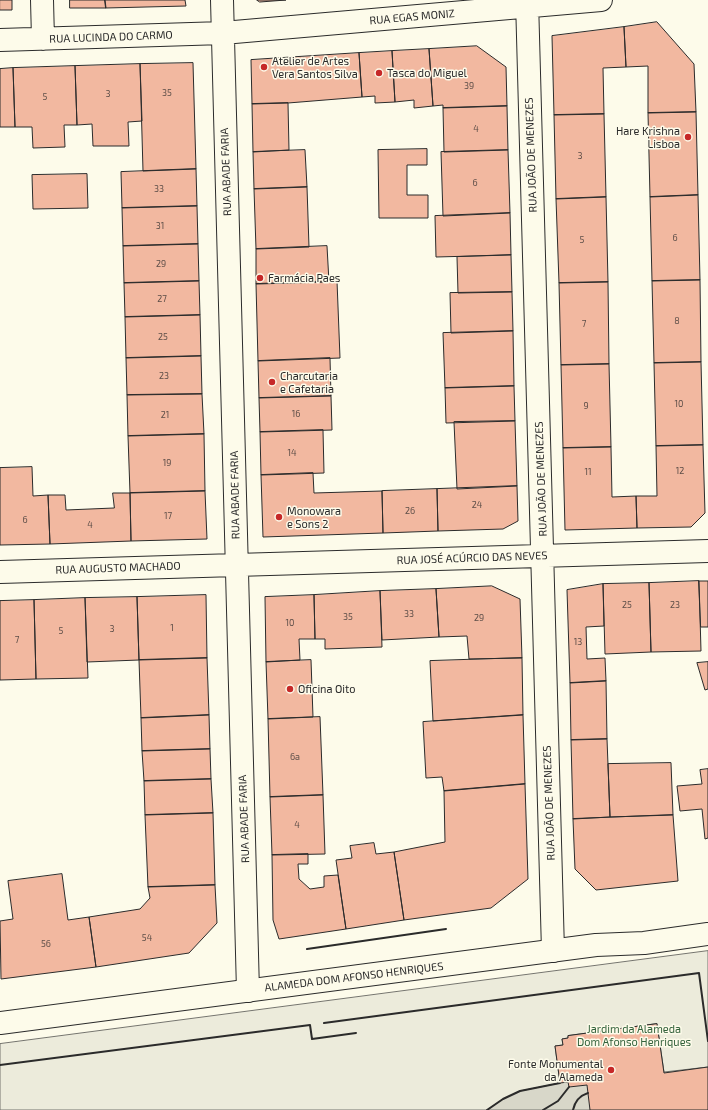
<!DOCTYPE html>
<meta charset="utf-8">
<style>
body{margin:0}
canvas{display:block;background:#fdfbea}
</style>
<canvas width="708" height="1110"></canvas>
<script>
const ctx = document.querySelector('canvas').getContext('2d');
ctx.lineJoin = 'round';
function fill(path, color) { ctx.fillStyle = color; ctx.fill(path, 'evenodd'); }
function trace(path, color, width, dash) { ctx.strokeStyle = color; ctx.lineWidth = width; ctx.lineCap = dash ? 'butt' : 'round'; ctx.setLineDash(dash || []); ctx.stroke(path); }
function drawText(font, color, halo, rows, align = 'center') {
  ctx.font = font + ' "Exo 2",sans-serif'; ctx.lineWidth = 3; ctx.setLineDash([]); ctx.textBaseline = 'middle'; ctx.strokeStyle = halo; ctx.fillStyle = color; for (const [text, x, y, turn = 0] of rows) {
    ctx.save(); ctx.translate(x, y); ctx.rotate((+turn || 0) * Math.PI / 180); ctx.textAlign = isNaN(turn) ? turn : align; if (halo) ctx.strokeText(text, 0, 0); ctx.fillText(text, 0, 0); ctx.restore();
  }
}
const green = new Path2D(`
 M708 951V1110H0V1044Z`);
fill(green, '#ecebdb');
trace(green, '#74746e', 1);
const water = new Path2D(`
 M657 1024 664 1072 708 1067V1110H487L503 1099 520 1091 560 1083 555 1046 563 1045 562 1039 568 1038V1036Z`);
fill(water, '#d8d7c9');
trace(water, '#74746e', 1);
const building = new Path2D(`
 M0 0H12V10H0Z
 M70 0H105L106 8H70Z
 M105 0H185L186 6 106 8Z
 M257 0H286L260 2Z
 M657 22 694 64 696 112 648 113V66L626 67 624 27Z
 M624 27 626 67 603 68 604 114 554 115 552 36Z
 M477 46 506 67 507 106 443 108V105L433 106 429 49Z
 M429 49 433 106 414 108V100L395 102 392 51Z
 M392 51 395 102 375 103V96L362 97 359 53Z
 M359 53 362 97 288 103 252 104 251 60Z
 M193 63 196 169 143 171 140 64Z
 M140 64 142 121 128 122 129 146H93L92 124 77 125 75 66Z
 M75 66 77 125H64L65 147 33 148 32 127H15L13 68Z
 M13 68 15 127H0V69Z
 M288 103 289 150 253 152 252 104Z
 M507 106 508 150 444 152 443 108Z
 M696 112 698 195 650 197 648 113Z
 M604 114 606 197 556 199 554 115Z
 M427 149V165H407V195H428V218H379L378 150Z
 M305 150 307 187 254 189 253 152Z
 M508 150 510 213 443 216 441 152Z
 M196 169 197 206 122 208 121 172Z
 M87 174 88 208 33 209 32 175Z
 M307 187 309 247 256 249 254 189Z
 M698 195 700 280 652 281 650 197Z
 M606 197 608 282 559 283 556 199Z
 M197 206 198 244 123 246 122 208Z
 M510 213 511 255 436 257 435 216Z
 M198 244 199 281 124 283 123 246Z
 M327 246 329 282 256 284V249Z
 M511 255 512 292 458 293 457 257Z
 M700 280 701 362 654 363 652 281Z
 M199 281 200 315 125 317 124 283Z
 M337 281 340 358 258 361 256 284Z
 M608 282 609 364 561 365 559 283Z
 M512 292 513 331 451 333 450 293Z
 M200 315 201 356 126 358 125 317Z
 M513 331 514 386 445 388 443 333Z
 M201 356 202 394 127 395 126 358Z
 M330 358 331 396 259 398 258 361Z
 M701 362 703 445 656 446 654 363Z
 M609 364 611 447 563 448 561 365Z
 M514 386 515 421 446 423 445 388Z
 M202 394 204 434 128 436 127 395Z
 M331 396 332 430 260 432 259 398Z
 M515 421 517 486 457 489 454 422Z
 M323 430 324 473 261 475 260 432Z
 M204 434 205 491 130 493 128 436Z
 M703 445 705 513 691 527 637 528 636 496H657L656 446Z
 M611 447 612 497 636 496 637 528 565 530 563 448Z
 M32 467 33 496 48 495 50 544 0 545V468Z
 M313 473 314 493 382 491 383 533 263 537 261 475Z
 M517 486 518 521 503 529 438 531 437 489Z
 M437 489 438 531 383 533 382 491Z
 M205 491 207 539 131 541 130 493Z
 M113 493H130L131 541 50 544 48 495H65L66 510 114 508Z
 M699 581H708V627H701Z
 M699 581 701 651 651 652 649 583Z
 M649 583 651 652 605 654 603 584Z
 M603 584 604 626 586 627 587 659 605 658 606 681 570 683 567 590Z
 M492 586 520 599 522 658 469 659 467 636 439 637 436 589Z
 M436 589 439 637 382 640 380 591Z
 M380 591 382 647 325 649V639H315L314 595Z
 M206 595 207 658 139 660 137 597Z
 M314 595 315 639H299L300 660 266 662 265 597Z
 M137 597 139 660 87 662 85 598Z
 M85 598 88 678 36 679 34 600Z
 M34 600 36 679 0 680V601Z
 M207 658 209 715 141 718 139 660Z
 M522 658 523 715 433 721 430 661Z
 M311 660 313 717 268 719 266 662Z
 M708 662V689L705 690 697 663Z
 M606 681 607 739 571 740 570 683Z
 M209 715 210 749 142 751 141 718Z
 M523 715 525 784 444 791 442 777 426 778 423 722Z
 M320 717 323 795 270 797 268 719Z
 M607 739 610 817 573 819 571 740Z
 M210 749 211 779 144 781 142 751Z
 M671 763 673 815 610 817 608 764Z
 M708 769V838L705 839 702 809 680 811 677 786 702 784 700 770Z
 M211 779 213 813 145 815 144 781Z
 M525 784 528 879 491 908 404 920 394 852 445 842 444 791Z
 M323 795 325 854 272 855 270 797Z
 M213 813 215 885 148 887 145 815Z
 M673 815 678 881 596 890 575 869 573 819Z
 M374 843 376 854 394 852 404 920 346 929 336 860 352 858 350 846Z
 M308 854V864H298L299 879 310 889 324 887V876L338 875 346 929 279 939 273 920 272 855Z
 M62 874 68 920 89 917 96 967 1 979 0 921 13 919 8 881Z
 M215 885 217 923 189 953 96 967 89 917 140 909 150 898 148 887Z
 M657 1024 664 1073 708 1067V1110H590L587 1085 569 1087 568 1082 560 1083 555 1046 563 1045 562 1039 568 1038V1036Z`);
fill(building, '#f2b8a0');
trace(building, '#2b2b2b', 1);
const street = new Path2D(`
 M42 0 43 39
 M222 0 248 991
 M527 0 553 951
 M0 40 223 33 601 0
 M0 572 708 551`);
const secondary = new Path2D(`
 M0 1023 596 945 644 943 708 934`);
trace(street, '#2b2b2b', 24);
trace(secondary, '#2b2b2b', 24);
trace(street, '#fdfbea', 22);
trace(secondary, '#fdfbea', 22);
trace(new Path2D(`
 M307 949 446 929
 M324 1023 699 973 708 1041
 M0 1065 310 1025 312 1039 356 1033
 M487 1110 503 1099 520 1091 560 1083
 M543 1110 558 1101 569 1087
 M573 1110C575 1101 579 1096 588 1093`), '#2b2b2b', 2);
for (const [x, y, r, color] of [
 [264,67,4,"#c62828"],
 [379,73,4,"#c62828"],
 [688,137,4,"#c62828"],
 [260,278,4,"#c62828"],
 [272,382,4,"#c62828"],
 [279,517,4,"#c62828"],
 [290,689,4,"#c62828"],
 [611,1070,4,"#c62828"]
]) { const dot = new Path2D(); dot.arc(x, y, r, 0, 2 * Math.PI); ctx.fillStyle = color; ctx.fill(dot); trace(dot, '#fdfbea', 1.5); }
drawText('9px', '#5d4e48', null, [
 ["39",469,86],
 ["35",167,93],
 ["3",108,94],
 ["5",45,97],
 ["4",476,129],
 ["3",580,156],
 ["6",475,183],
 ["33",159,189],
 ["31",160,226],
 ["6",675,238],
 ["5",582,240],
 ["29",161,264],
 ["27",162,299],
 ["8",677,321],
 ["7",584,324],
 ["25",163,337],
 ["23",164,376],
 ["10",679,404],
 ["9",586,406],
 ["16",296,414],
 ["21",165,415],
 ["14",292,453],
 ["19",167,463],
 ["12",680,471],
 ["11",588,472],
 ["24",477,505],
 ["26",410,511],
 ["17",168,516],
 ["6",25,520],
 ["4",90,525],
 ["25",627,605],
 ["23",675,605],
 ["33",409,614],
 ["35",348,617],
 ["29",479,618],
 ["10",290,623],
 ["1",172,628],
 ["3",112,629],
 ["5",61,631],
 ["7",17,640],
 ["13",578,642],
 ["6a",295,757],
 ["4",297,825],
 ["54",147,938],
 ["56",46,944]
]);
drawText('11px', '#2b2b2b', '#fdfbea', [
 ["RUA EGAS MONIZ",412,17,-5],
 ["RUA LUCINDA DO CARMO",111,37,-2],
 ["RUA JOÃO DE MENEZES",531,155,-92],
 ["RUA ABADE FARIA",226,172,-92],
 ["RUA JOÃO DE MENEZES",541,479,-92],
 ["RUA ABADE FARIA",235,495,-91],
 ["RUA JOSÉ ACÚRCIO DAS NEVES",472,558,-2],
 ["RUA AUGUSTO MACHADO",118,568,-2],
 ["RUA JOÃO DE MENEZES",549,803,-92],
 ["RUA ABADE FARIA",244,819,-92],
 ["ALAMEDA DOM AFONSO HENRIQUES",354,977,-7]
]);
drawText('11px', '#2b2b2b', '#fdfbea', [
 ["Atelier de Artes",272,61],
 ["Vera Santos Silva",272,74],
 ["Tasca do Miguel",387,73],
 ["Hare Krishna",680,131,"right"],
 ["Lisboa",680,144,"right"],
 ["Farmácia Paes",268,278],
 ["Charcutaria",280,376],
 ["e Cafetaria",280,389],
 ["Monowara",287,511],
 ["e Sons 2",287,524],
 ["Oficina Oito",298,689],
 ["Fonte Monumental",603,1064,"right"],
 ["da Alameda",603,1077,"right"]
], 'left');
drawText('11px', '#34623c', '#fdfbea', [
 ["Jardim da Alameda",634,1029],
 ["Dom Afonso Henriques",634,1042]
]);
</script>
